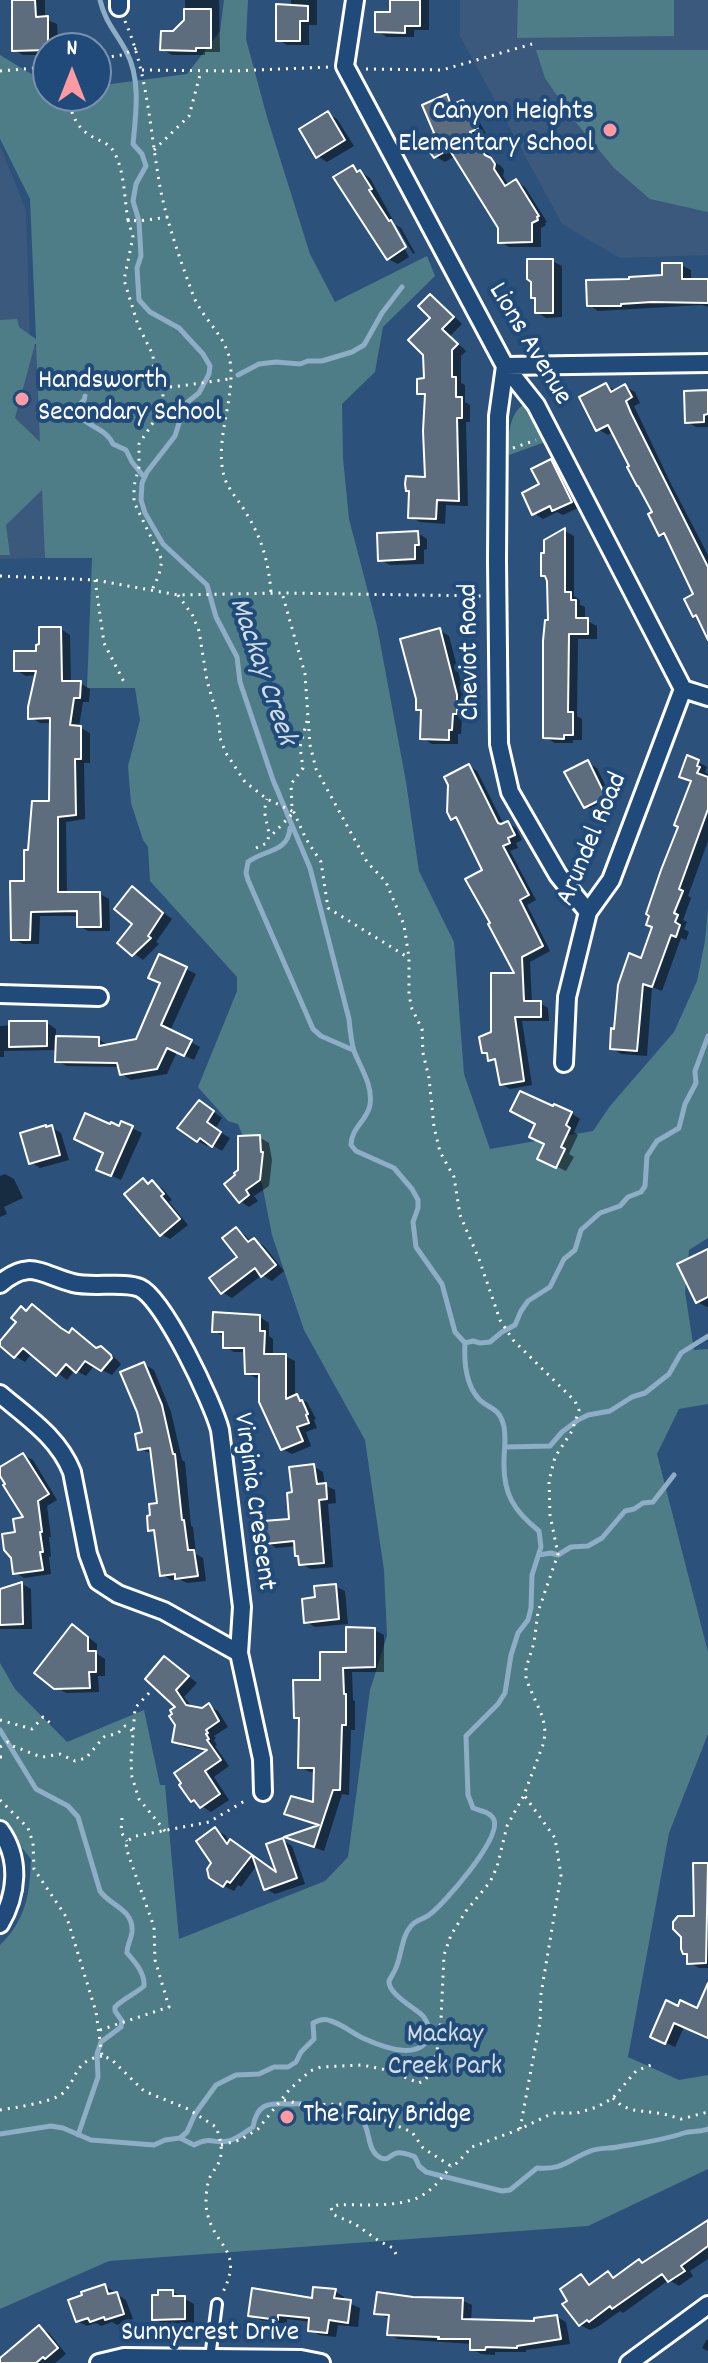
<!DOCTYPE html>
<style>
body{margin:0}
#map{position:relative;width:708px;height:2363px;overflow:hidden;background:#2c517b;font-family:Dekko,sans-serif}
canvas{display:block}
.north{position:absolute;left:32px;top:32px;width:80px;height:80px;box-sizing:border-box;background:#1f4a7a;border:2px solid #7992af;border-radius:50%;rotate:0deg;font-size:22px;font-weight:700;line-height:32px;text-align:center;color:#fff}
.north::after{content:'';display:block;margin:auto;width:28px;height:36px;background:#ff9aa2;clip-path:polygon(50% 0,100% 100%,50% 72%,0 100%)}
</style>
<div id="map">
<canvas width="708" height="2363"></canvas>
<div class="north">N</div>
</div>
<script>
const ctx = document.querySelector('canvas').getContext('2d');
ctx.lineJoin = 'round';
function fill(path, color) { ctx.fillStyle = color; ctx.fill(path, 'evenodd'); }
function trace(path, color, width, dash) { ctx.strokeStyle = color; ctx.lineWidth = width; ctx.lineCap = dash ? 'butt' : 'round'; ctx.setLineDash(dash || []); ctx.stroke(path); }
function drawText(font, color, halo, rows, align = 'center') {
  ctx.font = font + ' Dekko,sans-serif'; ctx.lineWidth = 8; ctx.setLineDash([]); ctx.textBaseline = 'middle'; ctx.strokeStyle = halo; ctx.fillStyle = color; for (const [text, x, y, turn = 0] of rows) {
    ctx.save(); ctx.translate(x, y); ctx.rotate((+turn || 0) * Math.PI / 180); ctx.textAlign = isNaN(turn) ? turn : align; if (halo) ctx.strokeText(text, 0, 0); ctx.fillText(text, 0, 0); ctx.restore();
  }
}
fill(new Path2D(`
 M460 0H708V255L620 258 562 224 460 36Z
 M0 145 26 210 30 342 41 351 47 485 45 558 0 559Z`), '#3b597c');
fill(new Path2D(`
 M224 0H248L246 39 267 117 310 254 335 302 427 256 435 276 383 327 375 372 342 404 343 458 349 519 377 626 406 782 419 871 454 942 464 1074 490 1149 593 1131 610 1106 674 1032 697 981 705 941 708 909V1238L689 1250 685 1292 694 1350 708 1349V1404L679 1409 657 1454 708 1652V1734L669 1833 628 2057 679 2080 708 2075V2169L588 2226 109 2261 0 2309V1945C26 1920 30 1893 31 1859L0 1821V1663L15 1689 67 1742 144 1710 160 1785H165L179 1939 325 1881 348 1857 370 1690 387 1636 384 1570 365 1440 304 1330 272 1235 262 1184 238 1124 228 1121 198 1087 237 991V977L150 881 148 847 143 840 131 803 128 766 140 720 135 688H87L92 558H45L42 490 6 525 10 555H0V320L17 319 19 327 36 339 30 199 0 139V55L48 84V96H96V86L187 74 220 31ZM35 344H36L40 442 15 418Z
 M518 0H674V36L517 38Z
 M536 50H708V212L650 199 614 168 573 119 545 78Z
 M524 404H527L548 441 509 455C508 438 508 415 524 404Z`), '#4e7d88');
fill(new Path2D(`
 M14 0H45V19L57 24 58 41 65 45V48H48V59L41 55H23L14 50Z
 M185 0H219L220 52H205V55H172L162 49 186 21Z
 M291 0H317V25H309V45H287L278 39 291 6Z
 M392 0H429V30H414V37H387L377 31 392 14Z
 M447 97 457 105 462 103 472 108 486 134 478 137 493 161 501 166 504 170 503 176 509 186 516 182 525 187 547 222 545 223 546 225 541 228V247H509L500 242V228L455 156 445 162 436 157V134Z
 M328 114 337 119 354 146 327 162 318 156Z
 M353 167 370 178 394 222H390L409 257 398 264 388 259Z
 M396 225 401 228 415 253 413 254Z
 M552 261 562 266V317L546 318 537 312V300L533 297V281Z
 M681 265 691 270V281H708V307L702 305 598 311 589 305 664 277Z
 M431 297 440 302 462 324 450 336 466 351 461 356V383L465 385V402L470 405V422H466L468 506 446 505 445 524 420 522 410 517 427 479V397L419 392 426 380 433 318Z
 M606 385 616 391 625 386 635 392 640 403 634 406 670 482 708 555V631L701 619 694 615 696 595 669 539 660 534 655 513 614 431 608 435 598 429Z
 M708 392V427H696L687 422Z
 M551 462 560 467 580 507 563 515 557 512 543 519 534 513Z
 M565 531 574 536V596L580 600V605L585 607V620L597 626V639H578L577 716 582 719V740H573V743H555L545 737 550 622 548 578 543 575 546 541Z
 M418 533 427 539V549L424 550V564L390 565 380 560Z
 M61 629 70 635 71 683H80L90 689 89 702H83L79 727 90 733V763H84L85 819 66 822 67 894H100L109 899 110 931H88L79 926V916H40L39 944H23L13 939 26 883 30 852 51 803 52 723H40L30 717 37 675 26 676 16 670 38 653Z
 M440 630 449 636 466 701V718H462L461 734H458V744H432L422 738 423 712 418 709Z
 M698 762 707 767 705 772 708 774V841L688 896 691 898 683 920 687 922 684 929 689 932 686 940 681 938 662 991 652 987 647 1056 621 1054 612 1048 654 928 692 782 681 776Z
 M587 763 597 768 614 803 595 812 586 806Z
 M469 766 477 771 504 825 508 823 516 828 522 840 516 843 518 848 510 851 536 900 527 905 550 951 530 962 532 1003H540L548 1008 549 1021H522L532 1085 510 1089 501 1084 498 1064 490 1059 489 1055 484 1052 517 975 485 871 462 823 453 818Z
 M132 889 172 919 156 942 159 944 143 960 120 943 135 924Z
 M160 956 196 974 170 1031 200 1047 194 1060 177 1052 167 1074 131 1080 121 1074 120 1067 67 1066 57 1061V1050L4 1051V1057H0V1026L47 1023 56 1029V1038L98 1039 108 1045 137 1041 162 983Z
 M209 1108 222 1118 215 1129 230 1138 222 1151 209 1143 207 1146 198 1141Z
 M571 1113 580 1119 574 1132 578 1135 569 1154 574 1157 566 1171 549 1163 546 1144Z
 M122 1123 142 1133 121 1180 108 1174Z
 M51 1127 61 1133 69 1160 40 1168 31 1162Z
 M259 1137 269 1143 272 1160 269 1186 254 1196 258 1201 249 1207 240 1201 238 1176Z
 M5 1174 14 1179 23 1198 4 1207 7 1214 0 1217V1176Z
 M143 1181 162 1188 172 1200 169 1202 188 1225 170 1239 161 1234Z
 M236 1229 245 1235 251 1242 254 1240 264 1246 284 1271 272 1281 262 1275 232 1298 222 1292 240 1257Z
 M708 1251V1307H707L697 1302Z
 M33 1306 69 1335 73 1331 98 1349H101L111 1354 121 1364 112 1375 94 1366 86 1376 75 1370 67 1380 32 1353 25 1362 15 1356 27 1312Z
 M260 1317 269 1323V1336L273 1339V1356H285L295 1361V1397L307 1402 316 1419 314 1420 317 1428 306 1432 311 1446 292 1454 282 1449 261 1378H256L247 1373 246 1352H234L225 1347V1337L214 1331Z
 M144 1364 154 1370 171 1412 182 1460 185 1462 191 1526 193 1527 196 1554 203 1558 206 1581 187 1583 179 1579 171 1580 162 1574 156 1533 150 1529 159 1505 152 1454 140 1449 144 1434Z
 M23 1455 33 1460 57 1500 47 1506 51 1537H49L51 1556 49 1557 51 1574 24 1578 15 1572 26 1519 0 1473V1469Z
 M313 1466 323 1472 325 1485 335 1490 336 1503 328 1504 333 1567 311 1569 301 1564 297 1546 276 1548 267 1542 292 1520 294 1494Z
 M22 1584 31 1589 32 1629H0V1591Z
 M335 1586 345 1591 348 1624 315 1627 306 1622 318 1599Z
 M374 1630 384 1635V1672H352L353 1700 355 1701V1730H351L349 1795 342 1794 324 1851 289 1838 321 1827 287 1813 315 1805 316 1772H310L300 1767 301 1720 296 1717 322 1682Z
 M82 1632 97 1644V1654L105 1659V1676H98L99 1692 66 1693 56 1687Z
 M173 1664 197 1683 184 1697 193 1708 202 1710 209 1706 218 1711 228 1727 214 1736 216 1738 214 1740 217 1745 215 1746 229 1766 214 1777 229 1800 211 1812 192 1800 208 1752 184 1747 174 1741 178 1707 148 1679Z
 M215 1830 225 1835 230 1843 240 1847 280 1875 282 1840 292 1846 305 1884 275 1894 266 1889 257 1865 241 1887 238 1885 234 1891 224 1886 211 1876Z
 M695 1865H708V1968H699L689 1962V1956L685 1953 696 1918Z
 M667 2003 708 2015V2037L684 2027 675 2047 662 2041Z
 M708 2222V2259L690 2271 693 2276 679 2286 669 2280 623 2313 620 2311 599 2326 590 2330 580 2325 581 2276 593 2285 608 2274 616 2278 644 2265Z
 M105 2286 126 2300 133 2319 117 2325 112 2322 101 2326 96 2323 87 2326 77 2321Z
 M335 2291 344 2297V2301L360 2308 358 2327 338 2325 336 2337 319 2335 310 2329 311 2322 287 2319V2324L260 2320 250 2315 314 2300Z
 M173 2292 194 2304V2323L163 2324 154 2318Z
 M413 2299 462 2300 472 2305 471 2322 537 2323 557 2317 566 2322 570 2344 526 2350V2352H495V2355L481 2354 472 2349V2344L398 2339 389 2334 391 2319 376 2313Z
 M40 2328 49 2333 66 2354 55 2363H0V2360Z
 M707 2339 708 2340V2351L702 2348Z`), '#0007');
trace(new Path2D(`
 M238 375 259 364 276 362 300 364 308 361H322L352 352 364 345 382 313 402 287
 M85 396 84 400 77 407C79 427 105 425 113 444L126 450 132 462 144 477
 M290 828C288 853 265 849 248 862L246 873 248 880 313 1029 321 1036 353 1050
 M465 1343 473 1341 480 1343 490 1342 502 1332 515 1325 521 1311 528 1301 550 1287 564 1259 575 1250 581 1230 600 1213 620 1206 628 1197 641 1192 645 1186 647 1156 657 1141 679 1128 685 1104 696 1083 695 1071 708 1036
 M506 1447 550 1446 562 1432 578 1420 588 1415 610 1411 632 1397 645 1393 669 1374 681 1353 708 1336
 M539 1555 551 1553 558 1555 571 1547 588 1546 602 1538 625 1511 634 1509 643 1503 653 1502 674 1475
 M0 1730 36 1789 68 1806 78 1817 100 1891C110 1906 134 1909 132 1932 131 1940 127 1945 127 1953 135 1962 145 1973 144 1986 135 1994 124 1998 115 2007V2011L122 2021 121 2027 101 2042 97 2054 98 2077 78 2135
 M0 2134 51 2126 63 2128 91 2140 154 2145 165 2140 180 2138 187 2132 195 2114 216 2085 236 2075 259 2074 274 2067H288L296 2062 301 2052 314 2039 313 2023C319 2020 324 2018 331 2021 344 2025 353 2034 365 2039 385 2048 422 2062 431 2033 429 2027 427 2021 423 2016 415 2008 388 1994 389 1981 390 1979 394 1972 395 1970 402 1956 401 1935 413 1924 417 1920 424 1919 429 1915 444 1904 501 1839 494 1820 491 1812 481 1811 473 1808L468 1795 466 1736 498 1704 505 1693 511 1655 518 1633 528 1620 531 1608 532 1575 541 1547 539 1531C514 1511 503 1494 504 1461 504 1449 507 1436 503 1423 498 1406 486 1408 478 1398 465 1383 464 1361 465 1343L455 1332 442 1284 416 1247 413 1222 418 1208V1200L412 1189 394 1168 356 1151 351 1145C351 1128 367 1121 370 1105 373 1085 361 1069 354 1051 351 1041 350 1030 349 1019L310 868 273 780 240 682 237 657 216 617 207 585 163 544 145 513 141 500 142 483 147 472 175 436 185 404 199 393 209 374 210 366 203 354 179 328 150 312 139 300 137 268 141 256 139 221 133 201 136 184 146 166 142 154 133 144C136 114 141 78 126 51 116 32 105 22 100 0
 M180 2138 194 2145C211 2136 213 2144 228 2141 236 2140 247 2131 253 2127 257 2104 267 2103 288 2104 294 2104 301 2103 306 2105 314 2108 319 2116 327 2118 339 2120 351 2109 362 2120 371 2130 366 2151 381 2158 389 2161 389 2155 397 2153 403 2152 410 2155 415 2157L419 2166 426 2172 502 2191 510 2190 537 2168C563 2170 566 2161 588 2152 598 2147 608 2149 618 2147 641 2143 663 2140 684 2133 692 2130 697 2133 708 2129`), '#8daec4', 5);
const building = new Path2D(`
 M12 0H35L36 17 48 16V50L12 51Z
 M390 0H420V26H405V33L375 32V12H390Z
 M276 4 308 6V21H300V41H276Z
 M184 9H211V48H196V51L160 50 161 31H173L184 20Z
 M447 94 451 105 463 100 478 129 470 132 485 155 491 158 495 164 494 169 505 186 516 179 539 216 537 217 538 220 532 223V242L498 243V228L449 149 434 158 422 141 434 133 422 105Z
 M328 111 345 140 316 158 299 129Z
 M353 165 357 172 360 170 372 189 369 190 389 221 391 220 406 247 387 260 333 177Z
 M527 259H553V313H535V298H531V282L527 279Z
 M662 263H682V279H708V303L652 302 621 304V306H587L586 280 629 279V277L662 275Z
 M430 294 454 317 442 329 458 344 452 350V377H456V397H462V418H457L459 501 437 500 436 519 408 518 409 491H406L405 484 406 476 425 477 423 431 425 394H417V379L424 378 423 355 408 340 430 318 418 306Z
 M606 383 611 392 625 384 632 397 626 401 631 413 708 567V640L696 615 693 617 684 599 693 594 664 533 659 536 648 514 652 512 638 486H637L627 467 629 466 608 425 596 431 579 397Z
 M708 390V414L704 415V422L685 423 684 391Z
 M551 459 572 502 552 511 550 506 532 515 522 493 539 484 531 469Z
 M565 528V592H571V600H576V618H588V634H569L568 712H573V735H564V739L543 738V641L545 620H548L547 581 545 576H541V553H544V540Z
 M418 531 419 545H415V559L378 561 377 533Z
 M39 627H61L62 681H81L80 698H74L70 725 81 726V759H75L76 815 58 817V892H100L101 927H77V911L31 912 30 940H11L10 881H24V850H28L32 801H49L50 718 28 719V707L36 671H14V651H36V645L39 644Z
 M440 628 457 695V714H453L452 730H449V740L420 739 421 710H416V699L400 639Z
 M687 755 699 760 697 766 700 767 697 773 708 777V809L679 889 683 891 674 913 678 915 675 922 680 925 676 937 671 935 652 987 643 984 637 1051 610 1049 611 1028 614 1029 618 985 629 953 641 958 652 927 646 925 649 916 646 914 661 870 678 827 674 825 691 781 679 777Z
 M588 760 606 797 584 808 564 772Z
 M469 764 498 823 501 824 508 821 515 835 508 838 510 843 503 846 529 895 520 900 543 946 522 957 524 1001H541V1017H515L524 1081 500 1085 495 1059 488 1061 487 1053H482L479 1037 491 1032V973H514L488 924 490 923 465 879 482 870 456 817 451 820 447 812 448 785 444 777Z
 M132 886 163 913 148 936 151 938 132 956 117 943 132 924 114 909Z
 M159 954 187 967 161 1025 192 1040 184 1056 167 1048 157 1069 120 1075 117 1063 55 1062 56 1036 99 1037V1046L136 1039 160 983 148 978Z
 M9 1021H47V1046L9 1047Z
 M520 1091 553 1106 554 1104 572 1112 566 1125 570 1128 561 1147 565 1149 556 1168 537 1159 544 1144 529 1137 535 1124 510 1111Z
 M199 1100 214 1111 207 1122 221 1132 212 1147 200 1138 197 1142 177 1128Z
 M85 1113 110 1124 111 1122 119 1126 121 1121 133 1126 111 1176 96 1170 103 1153 74 1139Z
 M46 1125V1127L52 1125 60 1155 29 1164 20 1133Z
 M260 1135 261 1152H263L260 1180 246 1190 249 1195 239 1203 224 1184 235 1175 234 1173 238 1170V1136Z
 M143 1178 148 1184 152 1180 164 1194 161 1196 180 1219 160 1236 124 1194Z
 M236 1227 248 1242 254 1238 276 1265 261 1277 255 1268 221 1294 209 1278 237 1257 222 1238Z
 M708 1249V1297L696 1303 677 1264Z
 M32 1304 61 1328 69 1333 72 1328 96 1348 101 1346 111 1355 112 1358 101 1371 85 1361 76 1373 66 1364 56 1376 23 1348 14 1358 0 1346V1341L16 1322 11 1318 21 1306 26 1311Z
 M213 1312 260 1315V1331H265L264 1354H286V1399L297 1394 300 1401 302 1400 308 1414 306 1415 309 1423 297 1427 303 1441 281 1450 259 1402V1374H245L244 1348H223V1332H212Z
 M144 1362 162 1405 173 1454H175L182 1520H184L188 1550H194L198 1576 175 1579V1574L160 1576 154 1530 148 1531 147 1516 150 1515 149 1504 157 1503 150 1448 138 1450 135 1434 142 1432 137 1412 120 1372Z
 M23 1453 49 1494 38 1501 42 1532H40L43 1552H40L43 1570 13 1574 11 1558 4 1550 2 1534 15 1532 13 1519 23 1517 3 1485 5 1484 0 1476V1467Z
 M314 1464 317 1484 326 1483 327 1499 319 1500 324 1563 299 1565 298 1556H295L294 1541 265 1544 263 1521 289 1519 287 1493 292 1492 289 1467Z
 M22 1582 23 1624 0 1625V1589Z
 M336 1584 339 1619 304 1623 302 1599 315 1597 314 1586Z
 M72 1624 88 1637V1651H96V1672H89L90 1688 54 1689 34 1673Z
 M346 1627 375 1628V1667L343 1668 344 1694H346V1725H342L340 1790H333L314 1847 284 1837 319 1825 284 1814 291 1796 313 1802 314 1768H298L299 1718H294L293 1680H320V1652H346Z
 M164 1656 189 1676 176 1690 186 1705 202 1708 209 1703 219 1721 206 1730 208 1733 206 1734 209 1739 207 1740 221 1760 205 1771 220 1794 200 1808 194 1800 191 1802 179 1785 181 1783 174 1773 207 1750 172 1742 175 1725 169 1716 172 1714 170 1710 175 1707 145 1679Z
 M215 1827 227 1844 230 1839 276 1872 266 1844 283 1838 297 1878 264 1890 252 1855 230 1883 227 1881 223 1887 209 1878 207 1869 211 1863 196 1841Z
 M693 1863H708L706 1963 687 1964V1954H683L681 1949V1937L673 1929V1922L678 1916H694Z
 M708 1983V2038L674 2023 665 2044 650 2037 666 2000 678 2006 680 2000 697 2008Z
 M708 2220V2246L681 2266 685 2271 668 2282 662 2274 612 2309 610 2306 589 2322 587 2320 579 2326 562 2304 567 2301 560 2289 581 2274 589 2285 608 2271 613 2278 639 2259 642 2263Z
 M105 2284 108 2294 117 2292 124 2314 105 2320 104 2317 90 2322 88 2318 76 2322 68 2300 82 2295 81 2292Z
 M313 2287 336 2289 334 2298 351 2300 348 2323 329 2320 327 2333 308 2331 309 2318 278 2315V2320L248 2316 252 2288 312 2298Z
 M158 2290H173V2296H185V2319L152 2320V2295H158Z
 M377 2292 413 2297 463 2298 462 2319 534 2321V2318L557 2315 561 2339 517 2346V2348L486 2347 485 2350H470V2339H438L439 2337 387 2335 389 2315 374 2314Z
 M39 2325 58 2348 45 2359 43 2357 36 2363H0V2358Z`);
fill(building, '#5e6d7e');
trace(building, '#fff', 2);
const service = new Path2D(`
 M210 2358 217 2304`);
const minor = new Path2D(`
 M119 0V7
 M355 0 345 66 505 366 536 405 683 689 708 697
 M588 912 558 875 510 792 499 744 497 560 498 416 505 366 708 363
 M0 994 99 997
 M564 1063 567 997 588 912 611 880 683 689
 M0 1284C29 1258 42 1275 73 1283 92 1288 125 1281 140 1288 164 1299 213 1403 220 1430L242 1607 239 1653 262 1759 263 1792
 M0 1394C28 1418 58 1437 72 1472L88 1554 98 1581 118 1594 164 1611 239 1653
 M0 1830C21 1859 17 1895 0 1924
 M99 2363 124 2357 301 2359 321 2363
 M629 2363 708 2305`);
trace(service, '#fff', 14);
trace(minor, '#fff', 22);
trace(new Path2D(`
 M125 21C148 74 150 131 160 187 167 223 180 259 192 292 200 317 226 335 230 361 236 398 214 439 224 476 228 490 239 500 246 513 262 538 269 564 271 593
 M96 59 122 55 137 48
 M366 69 442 70 532 44
 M142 70 232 71 330 67
 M0 71 48 67
 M69 96C70 111 75 125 88 134 97 141 108 141 114 152 125 172 124 198 128 220L139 221 168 217
 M154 150 189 116 201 71
 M128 220 133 237 124 280 138 325 153 355 154 373 162 386 164 406 139 444V467L134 486V502L162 560 159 575 152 590
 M162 386 173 387 229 379
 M513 448 536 440
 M0 576 95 580 178 595 282 593 483 596
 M95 580 104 643 124 682
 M178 595 193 616 199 631 207 681 219 721 220 738 226 753 245 782 267 799 294 812 269 838
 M307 721 300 747 303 768 291 784 292 808 306 839 321 862 328 908 409 958
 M256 848 267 843C273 826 260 820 267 799
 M149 1693 135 1708 131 1762 132 1777 139 1799 165 1831
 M0 1720 32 1729 43 1717 53 1725
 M0 1747 8 1742 13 1746 36 1755 43 1757 60 1754 75 1761 86 1758 104 1737 118 1733 125 1726 131 1729 133 1734
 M0 1757H6
 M0 1800 28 1828 33 1843 34 1869 67 1918 96 2012 102 2056 111 2059 144 2091 188 2109 216 2127C219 2135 222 2144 221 2152 221 2162 216 2167 211 2175 206 2184 205 2202 207 2212 215 2249 245 2249 222 2294
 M122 1818 121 1832 127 1841
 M100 2030 169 2007 155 1960 154 1927 126 1848 127 1841 136 1836 209 1822 248 1799
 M613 2098 622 2106 633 2110 664 2114 681 2119 708 2112
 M284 2100 303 2105 345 2104 412 2132 423 2148 451 2166 457 2163 472 2147 520 2129 553 2113H577L597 2107 613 2098 636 2071 656 2063
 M0 2110C14 2108 52 2102 62 2094 79 2078 73 2061 102 2056
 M520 2129 540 2022 541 1994 561 1875 555 1838 524 1795
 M221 2145 240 2140 258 2129 289 2090 310 2071 321 2067 362 2065 387 2070 419 2083 425 2080 432 2071 437 2051 441 2019 444 1955 451 1935 466 1911 490 1882 497 1867 507 1826 524 1795 544 1742 545 1731 543 1718 526 1679V1668L534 1643 538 1612 558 1554 550 1515 549 1481 555 1457 572 1431 579 1410 575 1401 513 1340 500 1320 479 1259 460 1215 454 1177 440 1152 434 1127 429 1078 423 1053 422 1029 412 1009 409 995V958L404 925 386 882 367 862 316 769 310 745 305 674 282 593
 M396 2254 393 2248 379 2241 355 2224 334 2215 331 2208 338 2205C363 2204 396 2208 419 2197 433 2190 442 2178 451 2166`), '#fff', 3, [2, 6]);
trace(service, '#1f4a7a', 8);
trace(minor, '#1f4a7a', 16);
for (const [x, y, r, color] of [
 [610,130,8,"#ff9aa2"],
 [22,399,8,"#ff9aa2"],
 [287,2117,8,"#ff9aa2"]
]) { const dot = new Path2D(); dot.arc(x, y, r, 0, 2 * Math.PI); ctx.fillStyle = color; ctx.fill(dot); trace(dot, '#1f4a7a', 3); }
drawText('28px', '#fff', '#1f4a7a', [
 ["Canyon Heights",594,114,"right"],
 ["Elementary School",594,146,"right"],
 ["Handsworth",38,383],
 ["Secondary School",38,415],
 ["The Fairy Bridge",303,2117]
], 'left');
drawText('28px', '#fff', '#1f4a7a', [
 ["Lions Avenue",528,345,59],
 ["Cheviot Road",472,652,-91],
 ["Arundel Road",594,840,-67],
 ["Virginia Crescent",252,1502,82],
 ["Sunnycrest Drive",210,2335]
]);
drawText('28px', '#d3dee1', '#1f4a7a', [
 ["Mackay",445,2037],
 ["Creek Park",445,2069]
]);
drawText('italic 30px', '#d0dde6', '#1f4a7a', [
 ["Mackay Creek",260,672,71]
]);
</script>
